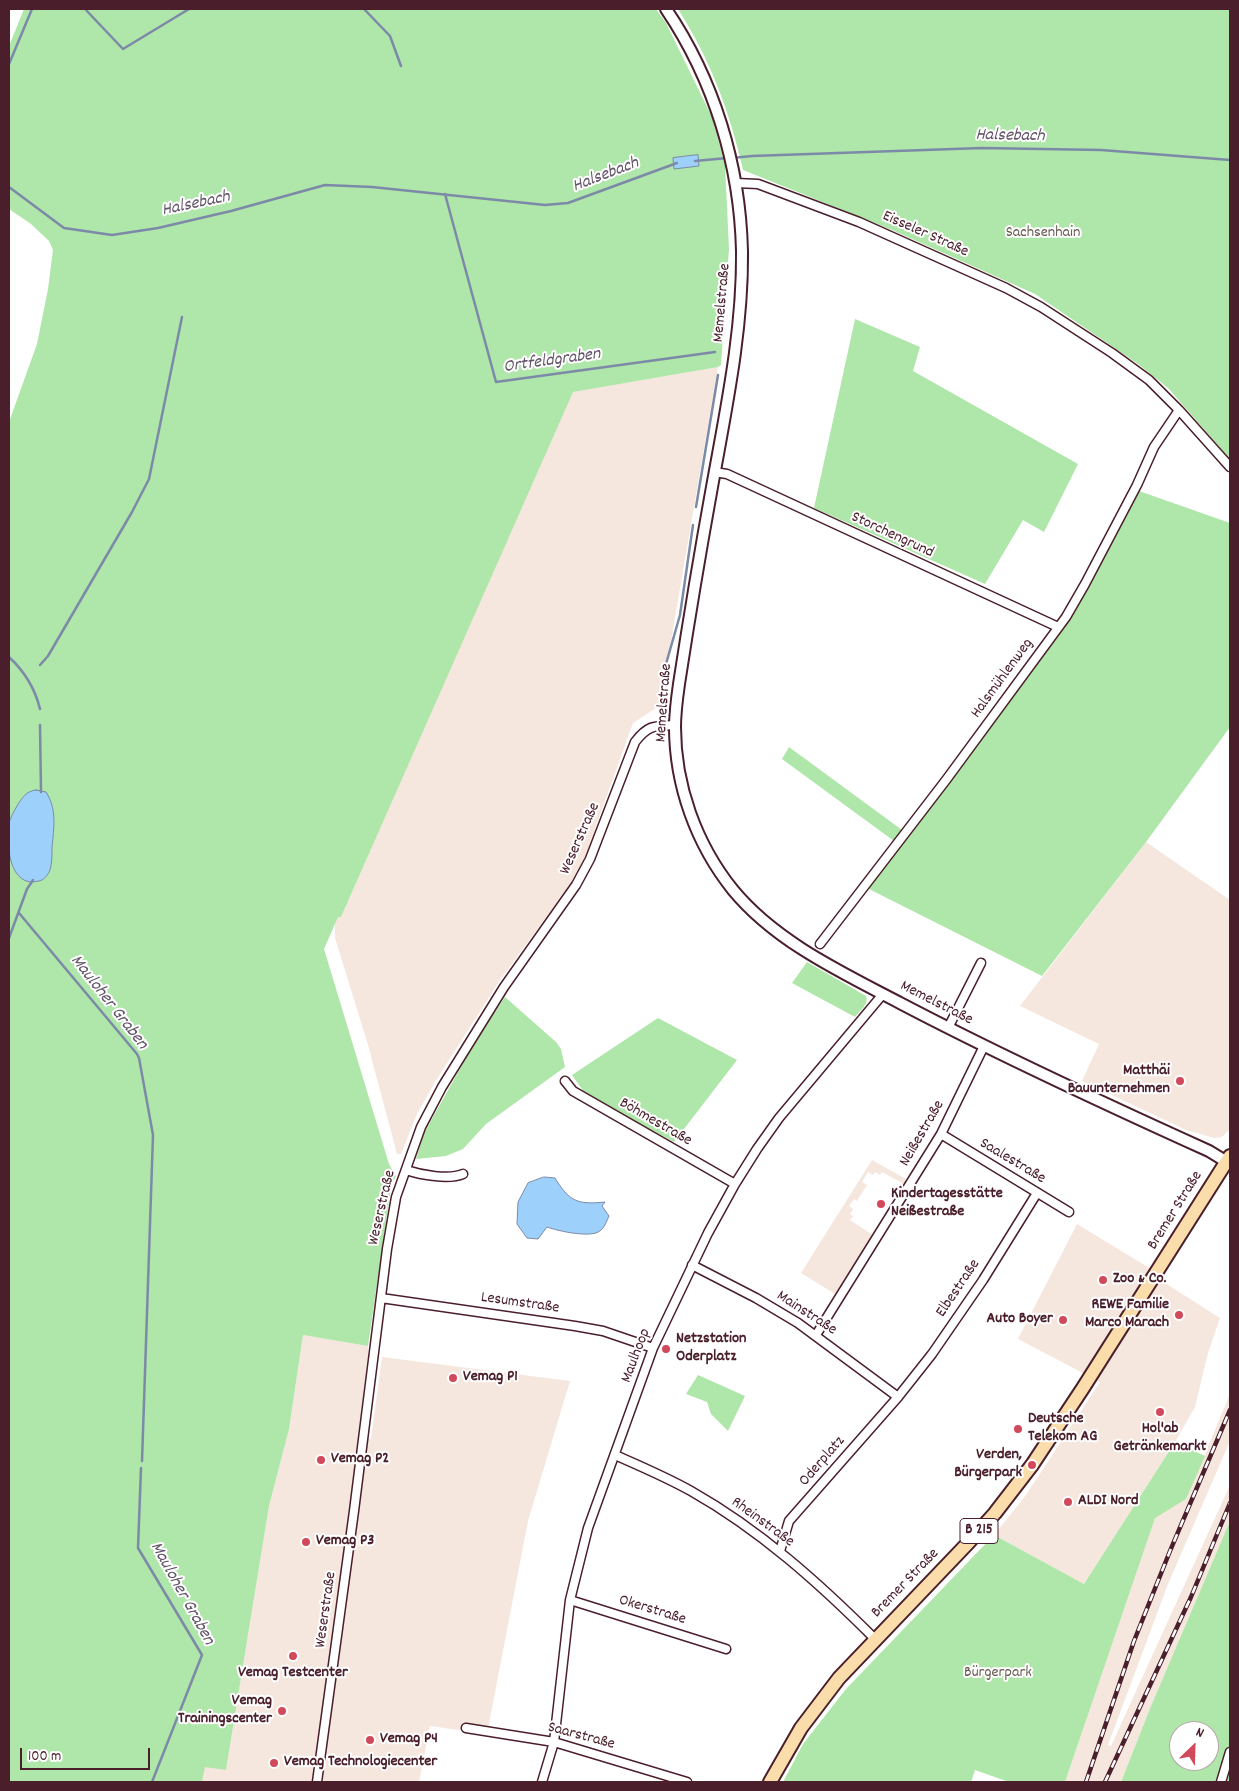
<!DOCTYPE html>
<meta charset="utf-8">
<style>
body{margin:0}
#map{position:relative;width:1239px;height:1791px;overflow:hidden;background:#fff;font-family:Dekko,sans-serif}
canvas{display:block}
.frame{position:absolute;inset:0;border:10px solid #4a1f2b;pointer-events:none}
.north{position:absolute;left:1169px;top:1721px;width:50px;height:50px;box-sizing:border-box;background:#fff;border:1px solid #b7a5aa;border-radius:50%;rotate:24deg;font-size:14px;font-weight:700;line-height:20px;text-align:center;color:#4a1f2b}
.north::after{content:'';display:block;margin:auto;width:18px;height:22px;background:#d1495b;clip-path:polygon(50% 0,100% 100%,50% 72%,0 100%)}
.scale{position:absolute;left:20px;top:1748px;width:130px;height:22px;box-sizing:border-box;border:2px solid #4a1f2b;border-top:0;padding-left:6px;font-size:15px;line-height:18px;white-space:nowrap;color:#4a1f2b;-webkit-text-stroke:4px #fff;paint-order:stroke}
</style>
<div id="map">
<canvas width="1239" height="1791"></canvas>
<div class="frame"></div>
<div class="north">N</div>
<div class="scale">100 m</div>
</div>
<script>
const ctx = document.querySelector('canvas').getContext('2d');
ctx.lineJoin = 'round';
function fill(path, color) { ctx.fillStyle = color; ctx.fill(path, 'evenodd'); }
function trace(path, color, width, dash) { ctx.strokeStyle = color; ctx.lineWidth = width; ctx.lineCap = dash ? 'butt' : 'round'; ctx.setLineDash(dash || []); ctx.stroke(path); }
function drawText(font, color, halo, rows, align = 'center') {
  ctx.font = font + ' Dekko,sans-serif'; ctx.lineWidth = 4; ctx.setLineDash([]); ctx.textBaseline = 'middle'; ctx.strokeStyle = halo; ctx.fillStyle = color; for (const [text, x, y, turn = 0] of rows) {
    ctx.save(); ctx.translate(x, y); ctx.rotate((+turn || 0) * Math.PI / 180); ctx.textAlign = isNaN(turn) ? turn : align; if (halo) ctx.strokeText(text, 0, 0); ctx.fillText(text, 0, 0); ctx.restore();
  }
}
fill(new Path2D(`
 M718 367 667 664 662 704 633 723 583 862 569 886 500 980 435 1082 417 1114 401 1154H397L368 1045 335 938V917H341L572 392Z
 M1146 842 1230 900V1129L1222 1137 1214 1138 1186 1130 1082 1081 1099 1044 1020 1006Z
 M872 1160 906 1179 904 1184 882 1172 880 1175 875 1172 873 1175 868 1172 862 1182 867 1185 857 1201 854 1199 849 1206 853 1209 850 1214 853 1216 850 1220 873 1235 835 1294 801 1273Z
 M1077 1224 1156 1272 1154 1276 1220 1318 1208 1353 1195 1407 1175 1442 1084 1584 994 1535 1026 1495 1100 1382 1018 1339Z
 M303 1335 368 1346V1355L358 1438 371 1439 382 1357 570 1381 528 1521 487 1734 430 1726 419 1782H202L205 1766 226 1770 269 1506 289 1429Z
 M1230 1394V1441L1168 1584 1108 1745 1111 1746 1230 1485V1521L1151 1706 1121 1782H1065L1155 1517 1186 1499Z`), '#f5e6de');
fill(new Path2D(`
 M24 9H656L666 23 712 117 725 165 729 249 721 365 718 367 573 392 341 917H338L324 949 389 1164 396 1176 391 1187 368 1346 303 1335 289 1429 269 1506 226 1770 205 1767 202 1782H9V422L37 344 48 289 53 250 49 241 31 224 9 209V46Z
 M678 9H1230V459L1168 388 1138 364 1035 294 892 230 743 170C730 112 710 59 678 9Z
 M855 319 920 347 913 371 1078 464 1044 532 1023 520 985 584 814 508Z
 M1139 491 1230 523V727L1146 842 1042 976 867 888 1071 617Z
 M789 747 902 830 894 841 782 759Z
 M807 962 866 996C869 1005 860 1010 855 1017L792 983Z
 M505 997 556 1042 561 1049 565 1067 486 1124 463 1149 446 1156 416 1159 424 1133 475 1042Z
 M658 1018 737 1060 674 1142 586 1095 572 1075Z
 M698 1375 745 1396 728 1431 711 1414 707 1402 686 1394Z
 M1175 1442 1205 1456 1186 1499 1155 1518 1065 1782H1009L975 1770 971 1782H783L803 1744 846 1689 994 1535 1084 1584Z
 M1230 1521V1782H1121L1151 1706ZM1179 1731H1209V1761H1179Z`), '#afe6a9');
const water = new Path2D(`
 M698 155 699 166 674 169 673 158Z
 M36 790 46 792C57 809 54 827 52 847 52 855 52 863 50 870 48 875 44 880 39 881 9 889 6 844 9 824 10 818 14 811 17 806 22 798 26 791 36 790Z
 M544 1177 555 1178C569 1201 577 1205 605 1202L602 1206 609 1216C607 1220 605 1227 601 1230 593 1239 558 1231 547 1227L538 1239 527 1238 517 1224 518 1202 528 1183Z`);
fill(water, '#9dd1fb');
trace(water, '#7c8aa8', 1);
trace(new Path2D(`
 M85 9 123 49 189 9
 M364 9 390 36 401 66
 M9 64 32 9
 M732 158 752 156 982 148 1101 150 1230 160
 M695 161 727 158
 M9 187 64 228 112 235 158 228 231 211 325 185 372 187 545 205 568 203 677 163
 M445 194 496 382 715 352
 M696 507 718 375
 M9 657C24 671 35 688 40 709
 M40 665 48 656 132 512 149 479 182 317
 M664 671 680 615 693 525
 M40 725 41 792
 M19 913 137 1054 139 1058 153 1135 142 1461
 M9 938 27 889 33 880
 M141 1468 138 1548 202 1655 152 1782`), '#7c8aa8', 2.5);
const minor = new Path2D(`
 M736 183 758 184 859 222 1006 288 1041 307 1112 353 1149 380 1179 410 1230 467
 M714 472 727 474 1058 627
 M820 944 946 780 1066 617 1085 584 1137 485 1154 447 1179 410
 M948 1028 981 963
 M565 1081 573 1091 735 1184
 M941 1134 1069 1212
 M406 1170C421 1175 449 1180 463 1174
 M692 1265 756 1298 798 1323 898 1397
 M381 1298 575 1326 603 1331 653 1348
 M816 1335 941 1134 984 1046
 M615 1455C640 1466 666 1477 691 1491 760 1530 819 1583 875 1639
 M780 1551 789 1521 898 1397 932 1354 983 1280 1037 1193
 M570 1600 726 1649
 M466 1728 554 1742 687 1782
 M317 1782 354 1511 387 1249 396 1197 421 1127 442 1087 504 987 576 885 590 859 635 742C648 725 654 726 675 725
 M542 1782 554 1742 570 1600 588 1528 653 1348 708 1233 735 1184 757 1149 779 1118 883 994
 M1221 1782 1230 1752`);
const tertiary = new Path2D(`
 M666 9C714 80 740 165 742 251 743 330 726 409 712 487 700 553 689 619 679 684 677 698 675 713 675 727 675 785 696 844 733 890 776 942 841 972 900 1003 1001 1056 1105 1104 1209 1151L1227 1162`);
const primary = new Path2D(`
 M770 1782 801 1728 839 1678 969 1542 995 1513 1032 1465 1083 1388 1230 1156`);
trace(minor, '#4a1f2b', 11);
trace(tertiary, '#4a1f2b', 14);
trace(primary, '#4a1f2b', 16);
trace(minor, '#fff', 8);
trace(tertiary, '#fff', 10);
trace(primary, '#fbddab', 12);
const rail = new Path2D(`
 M1086 1782 1134 1641 1170 1551 1230 1410
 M1105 1782 1191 1597 1230 1503`);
trace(rail, '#4a1f2b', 4.5);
trace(rail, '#fff', 2.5, [8]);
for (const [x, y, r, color] of [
 [1180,1081,5,"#d1495b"],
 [881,1204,5,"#d1495b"],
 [1103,1280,5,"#d1495b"],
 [1179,1315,5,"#d1495b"],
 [1063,1320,5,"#d1495b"],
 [666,1349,5,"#d1495b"],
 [453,1378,5,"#d1495b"],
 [1160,1412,5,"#d1495b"],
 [1018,1429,5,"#d1495b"],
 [321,1460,5,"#d1495b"],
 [1032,1465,5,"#d1495b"],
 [1068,1502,5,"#d1495b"],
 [306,1542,5,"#d1495b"],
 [293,1656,5,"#d1495b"],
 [282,1711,5,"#d1495b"],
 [370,1740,5,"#d1495b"],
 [274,1763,5,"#d1495b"]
]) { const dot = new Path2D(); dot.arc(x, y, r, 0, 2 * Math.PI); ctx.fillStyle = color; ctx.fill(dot); trace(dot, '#fff', 2); }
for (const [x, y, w] of [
 [979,1531,38]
]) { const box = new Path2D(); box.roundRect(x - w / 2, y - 12.5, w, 25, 4); ctx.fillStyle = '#fff'; ctx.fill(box); trace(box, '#4a1f2b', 1); }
drawText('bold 15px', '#4a1f2b', null, [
 ["B 215",979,1531]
]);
drawText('16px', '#685b51', '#fff', [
 ["Sachsenhain",1043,234],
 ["Bürgerpark",998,1674]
]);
drawText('16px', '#4a1f2b', '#fff', [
 ["Eisseler Straße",925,235,24],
 ["Memelstraße",723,303,-85],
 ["Storchengrund",892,536,25],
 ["Halsmühlenweg",1003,679,-54],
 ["Memelstraße",665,703,-86],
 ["Weserstraße",581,839,-66],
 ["Memelstraße",936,1004,27],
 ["Böhmestraße",655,1123,30],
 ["Neißestraße",923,1134,-60],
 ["Saalestraße",1012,1162,31],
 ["Weserstraße",383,1208,-77],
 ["Bremer Straße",1176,1211,-58],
 ["Elbestraße",959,1289,-56],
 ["Lesumstraße",520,1304,8],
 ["Mainstraße",806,1314,33],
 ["Maulhoop",637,1356,-69],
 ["Oderplatz",823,1462,-49],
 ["Rheinstraße",762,1523,36],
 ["Bremer Straße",906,1584,-46],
 ["Weserstraße",327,1610,-82],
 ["Okerstraße",652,1611,17],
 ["Saarstraße",581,1737,15]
]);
drawText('bold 16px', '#4a1f2b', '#fff', [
 ["Matthäi",1170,1072,"right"],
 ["Bauunternehmen",1170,1090,"right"],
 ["Kindertagesstätte",891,1195],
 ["Neißestraße",891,1213],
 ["Zoo & Co.",1113,1280],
 ["REWE Familie",1169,1306,"right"],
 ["Marco Marach",1169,1324,"right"],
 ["Auto Boyer",1053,1320,"right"],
 ["Netzstation",676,1340],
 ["Oderplatz",676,1358],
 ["Vemag P1",463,1378],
 ["Deutsche",1028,1420],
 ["Telekom AG",1028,1438],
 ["Hol'ab",1160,1430,"center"],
 ["Getränkemarkt",1160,1448,"center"],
 ["Verden,",1022,1456,"right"],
 ["Bürgerpark",1022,1474,"right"],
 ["Vemag P2",331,1460],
 ["ALDI Nord",1078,1502],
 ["Vemag P3",316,1542],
 ["Vemag Testcenter",293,1674,"center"],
 ["Vemag",272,1702,"right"],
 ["Trainingscenter",272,1720,"right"],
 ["Vemag P4",380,1740],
 ["Vemag Technologiecenter",284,1763]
], 'left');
drawText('italic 18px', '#635469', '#fff', [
 ["Halsebach",1010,137,1],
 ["Halsebach",606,176,-21],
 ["Halsebach",196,205,-12],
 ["Ortfeldgraben",552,362,-8],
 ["Mauloher Graben",108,1003,52],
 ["Mauloher Graben",181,1594,61]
]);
</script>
